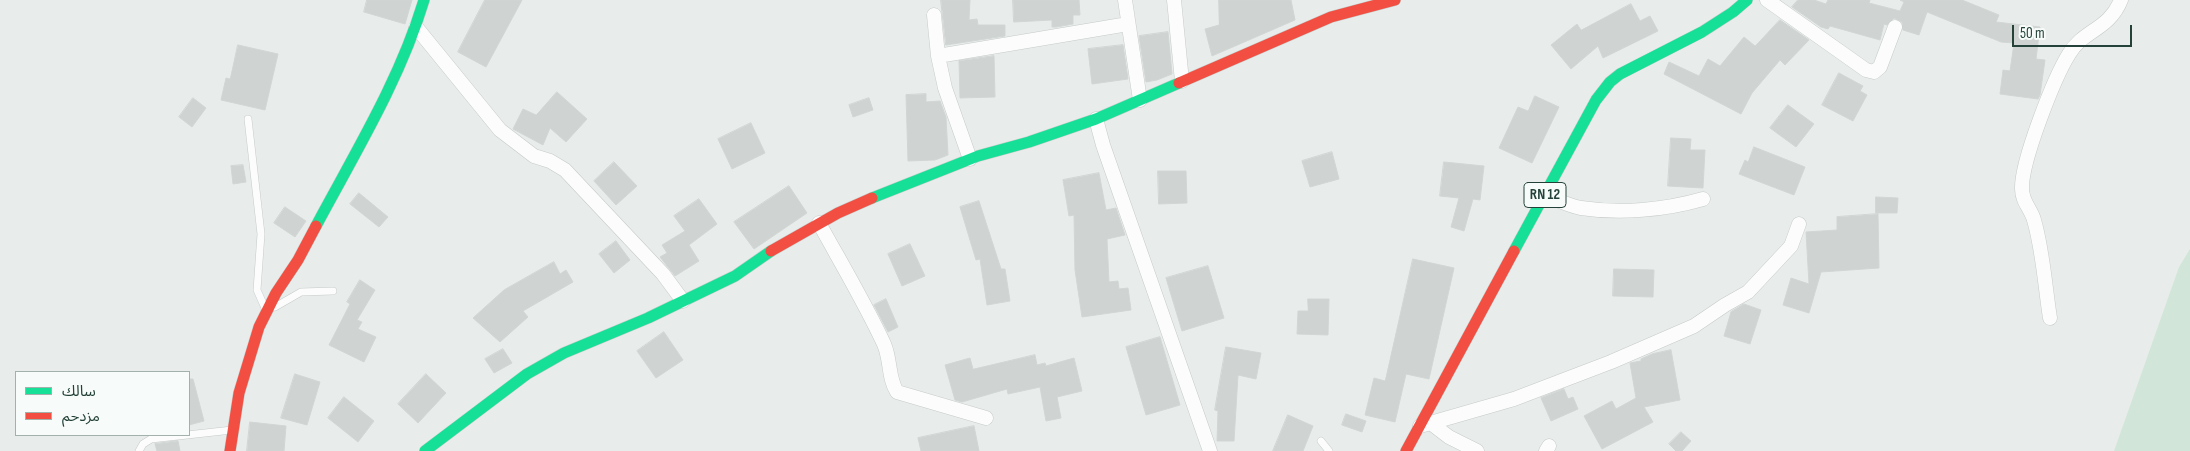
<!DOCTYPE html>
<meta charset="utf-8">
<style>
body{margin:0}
#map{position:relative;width:2190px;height:451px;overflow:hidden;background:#e8edeb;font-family:"Sofia Sans Condensed","Noto Sans Arabic",sans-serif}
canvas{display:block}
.legend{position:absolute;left:15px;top:371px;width:175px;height:65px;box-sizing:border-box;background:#f7fbf9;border:1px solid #a3b1ad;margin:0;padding:6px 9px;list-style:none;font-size:15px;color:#24423a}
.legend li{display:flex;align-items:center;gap:10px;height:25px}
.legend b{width:25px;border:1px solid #a3b1ad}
.scale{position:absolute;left:2012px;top:25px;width:120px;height:22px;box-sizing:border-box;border:2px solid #24423a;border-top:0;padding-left:6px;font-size:15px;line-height:18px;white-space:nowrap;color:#24423a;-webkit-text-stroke:4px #f7fbf9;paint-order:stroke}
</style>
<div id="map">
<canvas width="2190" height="451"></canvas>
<ul class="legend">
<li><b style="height:6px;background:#16e098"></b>سالك</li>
<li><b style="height:6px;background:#f24e42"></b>مزدحم</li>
</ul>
<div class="scale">50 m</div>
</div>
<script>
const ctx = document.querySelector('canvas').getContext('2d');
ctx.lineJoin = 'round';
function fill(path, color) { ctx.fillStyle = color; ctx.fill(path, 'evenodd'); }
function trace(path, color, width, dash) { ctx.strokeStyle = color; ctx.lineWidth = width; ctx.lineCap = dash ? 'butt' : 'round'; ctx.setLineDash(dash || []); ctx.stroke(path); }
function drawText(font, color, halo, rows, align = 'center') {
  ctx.font = font + ' "Sofia Sans Condensed",sans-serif'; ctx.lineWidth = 4; ctx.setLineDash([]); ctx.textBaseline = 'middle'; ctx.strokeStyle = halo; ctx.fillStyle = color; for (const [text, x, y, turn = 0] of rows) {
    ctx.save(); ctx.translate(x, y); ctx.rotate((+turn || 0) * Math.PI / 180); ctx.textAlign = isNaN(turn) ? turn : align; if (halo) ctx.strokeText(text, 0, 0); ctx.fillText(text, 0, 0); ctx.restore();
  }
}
fill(new Path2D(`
 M2190 249V451H2114L2179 267Z`), '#d1e6d8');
const building = new Path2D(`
 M367 0H412L405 24 364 12Z
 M485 0H522L486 67 458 52Z
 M941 0H970L969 20 977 19 978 25H1005V36L946 45Z
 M1013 0H1079L1080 15H1073V24L1056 27H1052V20L1014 22Z
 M1219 0H1291L1295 20 1212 56 1205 29 1219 25Z
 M1798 0H1814L1826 4 1828 0H1870L1869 3 1900 11 1904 2 1900 0H1962L1999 15 1996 22 2040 27 2036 59 2045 60 2040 95 2038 99 2000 94 2003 70 2010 71 2014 43 2001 42 1927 12 1919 35 1903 30 1902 22 1894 18 1887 25 1884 24 1880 40 1830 26 1828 29 1821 27 1792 7Z
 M1631 4 1640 21 1650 16 1658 31 1603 58 1598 46 1571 69 1551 45 1577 24 1581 30Z
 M1780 20 1809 40 1785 65 1780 60 1752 93 1741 114 1664 74 1669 62 1699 76 1708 59 1720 66 1744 37 1755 46Z
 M1168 32 1172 74 1157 80 1146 82 1139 36Z
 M238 45 278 54 265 110 221 100 226 78 230 79Z
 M1123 45 1128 79 1092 84 1088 49Z
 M994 56 995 97 960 98 959 61Z
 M1839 73 1863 86 1860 91 1867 95 1853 121 1822 105Z
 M557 92 587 119 566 142 550 128 543 145 513 129 523 109 536 115Z
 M926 94V102L940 101 946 117 948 155 935 160 908 161 906 95Z
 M1535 96 1559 107 1532 163 1499 148 1518 107 1528 111Z
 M193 98 206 108 192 127 179 117Z
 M869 98 873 110 853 117 849 105Z
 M1788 105 1814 124 1796 147 1770 128Z
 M751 123 765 153 732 169 718 139Z
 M1671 138 1691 139 1690 150H1705L1703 188 1668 186Z
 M1754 147 1805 167 1794 195 1739 174 1745 160 1748 162Z
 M1332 152 1339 179 1310 187 1302 161Z
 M614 162 637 186 616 205 594 181Z
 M1444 162 1484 166 1480 200 1473 199 1464 231 1451 227 1459 198 1440 196Z
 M243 165 246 182 233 184 231 166Z
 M1158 171H1186L1187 203 1159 204Z
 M1099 173 1106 210 1116 208 1125 235 1107 239 1109 282 1118 281 1119 289 1128 288 1131 310 1082 317 1075 270 1074 215 1069 216 1063 180Z
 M789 186 807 213 754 249 734 222Z
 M359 193 388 217 379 227 350 204Z
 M1876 197 1898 198 1897 213H1876Z
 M699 199 717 224 689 245 699 261 675 276 660 257 667 253 662 245 685 231 674 216Z
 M979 201 1001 269H1005L1010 301 987 305 980 259 976 260 960 207Z
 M285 207 306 221 295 237 274 223Z
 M1878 214 1879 268 1821 272 1809 313 1783 305 1791 278 1809 284 1806 232 1837 230V217Z
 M616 241 630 260 614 273 599 254Z
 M910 244 925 276 902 286 888 254Z
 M1413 259 1454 268 1429 379 1406 374 1395 422 1365 415 1374 378 1385 381Z
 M554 262 560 274 566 270 573 282 523 311 528 317 500 342 473 318 504 290Z
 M1208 266 1224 318 1182 331 1166 278Z
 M1614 269 1654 270 1653 297 1613 296Z
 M360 280 375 290 357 320 362 322 358 329 376 337 364 362 329 345 350 304 347 302Z
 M886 299 898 327 888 332 874 305Z
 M1308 299H1329L1328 335 1297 334 1298 311H1308Z
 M1744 304 1761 310 1750 344 1724 336 1731 312Z
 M664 332 683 360 656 378 637 351Z
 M1160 337 1180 405 1146 415 1126 347Z
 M1226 347 1261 353 1256 379 1238 375 1234 441H1217L1218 411 1215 410Z
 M503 349 512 363 494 373 485 359Z
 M1671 350 1680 400 1644 407 1653 422 1602 449 1584 416 1612 401 1616 409 1636 398 1630 363 1641 361V359L1652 354Z
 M1035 355 1037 365 1045 363 1046 366 1074 358 1082 391 1057 397 1061 418 1046 421 1040 387 1008 394 1007 389 962 402 955 400 945 365 970 358 973 369Z
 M295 374 320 382 307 425 281 418Z
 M426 374 446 393 418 423 398 404Z
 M189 379H193L204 421 189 425Z
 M1564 389 1568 399 1573 397 1578 409 1551 421 1541 398Z
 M344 397 374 421 358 442 328 418Z
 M1346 414 1366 421 1362 432 1342 425Z
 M1288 415 1313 426 1303 451H1273Z
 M250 422 286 426 284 451H247Z
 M974 426 979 451H921L918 438Z
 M1681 432 1691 441 1682 451H1676L1669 444Z
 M178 441 180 451H157L155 444Z`);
fill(building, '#cfd4d2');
trace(building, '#d1d6d4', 1);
const lane = new Path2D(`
 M248 119 261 234 257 290 265 308
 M275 307 301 292 333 291
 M1321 441 1329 451
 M139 451 143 444 151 439 232 430`);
const street = new Path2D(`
 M1125 0 1140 100
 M1174 0 1182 81
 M1767 0 1866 70 1874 72 1880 67 1895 27
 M934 15 938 56 945 88 970 159
 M416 27 500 130 534 156 550 161 565 170 663 274 683 301
 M938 56 1128 24
 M1096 119 1103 145 1210 451
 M1544 195C1556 199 1569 206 1581 208 1620 214 1665 210 1703 199
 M819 223C841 263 865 303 884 344 891 360 888 378 897 392L986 418
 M2050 318C2045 286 2043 251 2034 220 2031 209 2022 202 2022 189 2021 162 2054 78 2069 54 2083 30 2109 30 2121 0
 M1432 424 1449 437 1477 451
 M1420 426 1514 399 1611 362 1694 326 1725 305 1748 292 1791 246 1799 224
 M1546 451 1549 446`);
const fast = new Path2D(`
 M872 198 978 156 1029 142 1096 119 1179 83
 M316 226C355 153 400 80 424 0
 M1514 251 1596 100 1610 82 1620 74 1702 32 1733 12 1747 0
 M425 451 527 374 564 353 648 318 735 276 771 251`);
const jam = new Path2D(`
 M1179 83 1331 17 1395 0
 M771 251 838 213 872 198
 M230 451 239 393 259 327 276 293 298 260 316 226
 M1406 451 1514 251`);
trace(lane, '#c5cac8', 8);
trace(street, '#c5cac8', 15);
trace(fast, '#c3cbc8', 12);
trace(jam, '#c3cbc8', 12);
trace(lane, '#fcfcfc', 7);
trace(street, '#fcfcfc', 14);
trace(fast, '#16e098', 11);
trace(jam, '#f24e42', 11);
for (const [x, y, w] of [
 [1545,195,42]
]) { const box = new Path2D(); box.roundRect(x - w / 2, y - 12.5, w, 25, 4); ctx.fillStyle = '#f7fbf9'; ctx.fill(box); trace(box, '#24423a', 1); }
drawText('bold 15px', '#24423a', null, [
 ["RN 12",1545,195]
]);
</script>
